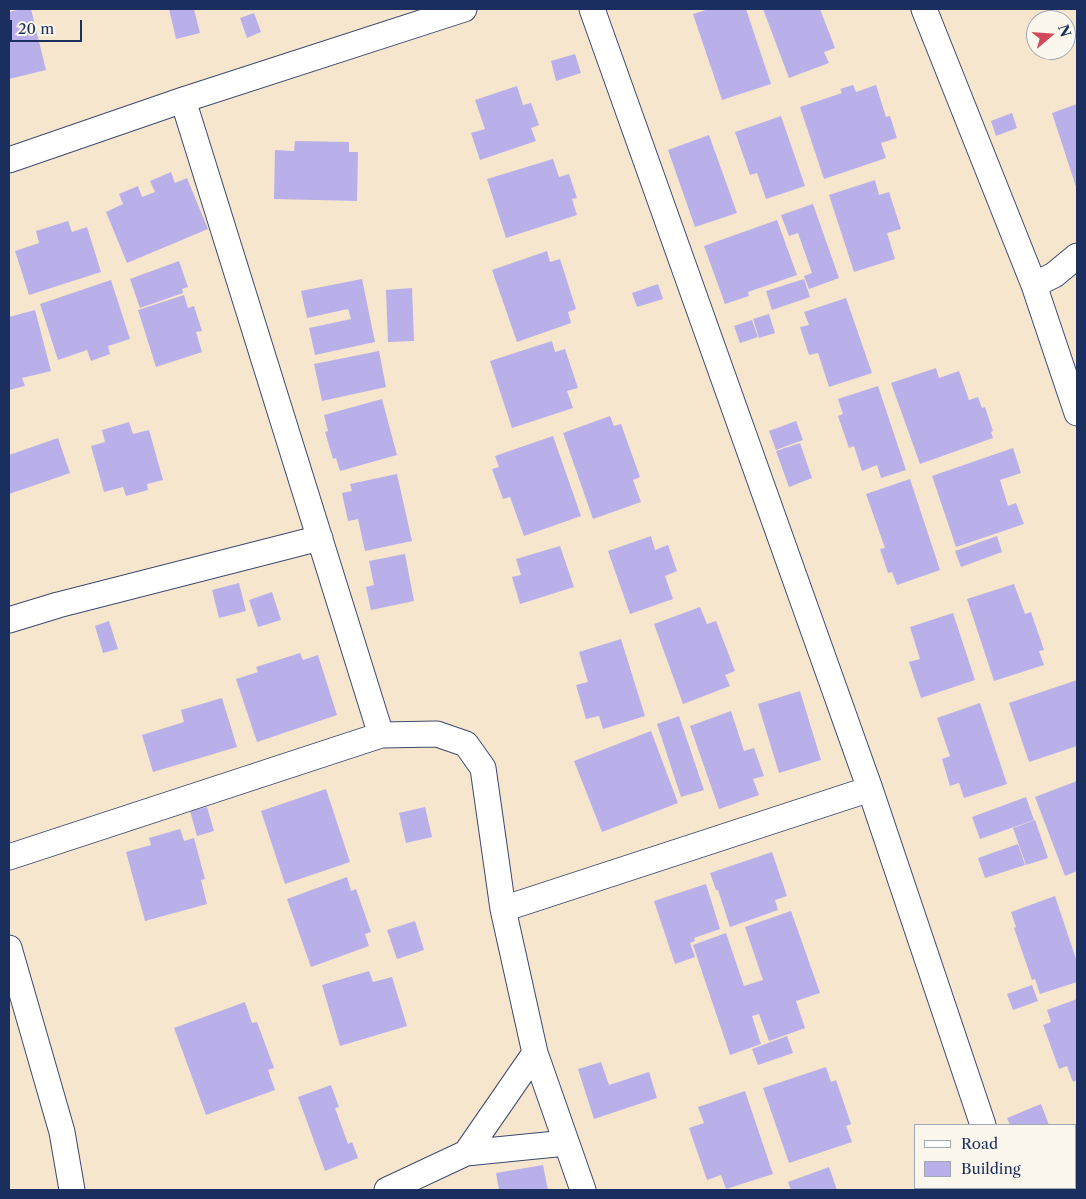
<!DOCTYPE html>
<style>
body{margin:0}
#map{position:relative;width:1086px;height:1199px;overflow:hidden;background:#f6e6ce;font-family:"Libre Caslon Text",serif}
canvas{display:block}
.frame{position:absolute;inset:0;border:10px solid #1b2f5e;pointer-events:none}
.legend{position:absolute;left:914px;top:1124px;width:162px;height:65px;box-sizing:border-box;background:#fbf7ec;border:1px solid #a1a7b3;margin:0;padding:6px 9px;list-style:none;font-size:15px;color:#1b2f5e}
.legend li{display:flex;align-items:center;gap:10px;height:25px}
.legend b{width:25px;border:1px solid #a1a7b3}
.north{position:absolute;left:1026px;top:10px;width:50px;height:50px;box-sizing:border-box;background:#fbf7ec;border:1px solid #a1a7b3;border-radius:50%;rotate:72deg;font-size:14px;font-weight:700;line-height:20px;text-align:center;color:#1b2f5e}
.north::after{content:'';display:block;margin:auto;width:18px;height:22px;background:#d1495b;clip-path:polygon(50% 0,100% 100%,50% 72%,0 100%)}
.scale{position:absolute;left:10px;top:20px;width:72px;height:22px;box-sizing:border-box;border:2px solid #1b2f5e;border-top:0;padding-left:6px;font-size:15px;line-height:18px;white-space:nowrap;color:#1b2f5e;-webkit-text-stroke:4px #fbf7ec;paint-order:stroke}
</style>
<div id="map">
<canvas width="1086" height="1199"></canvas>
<div class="frame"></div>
<ul class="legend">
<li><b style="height:6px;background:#fff"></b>Road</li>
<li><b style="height:14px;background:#b9b0e9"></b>Building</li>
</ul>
<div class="north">N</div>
<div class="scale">20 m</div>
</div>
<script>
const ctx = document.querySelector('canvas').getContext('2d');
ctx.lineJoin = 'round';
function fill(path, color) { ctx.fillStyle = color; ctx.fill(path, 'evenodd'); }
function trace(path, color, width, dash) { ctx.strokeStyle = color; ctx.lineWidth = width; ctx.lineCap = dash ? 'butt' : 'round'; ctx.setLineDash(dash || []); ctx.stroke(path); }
fill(new Path2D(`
 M22 9H31L46 70 9 79V12Z
 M169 9H194L200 33 176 39Z
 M709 9H746L771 84 722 100 693 14Z
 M763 9H820L835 48 824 52 829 63 789 78Z
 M254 13 261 32 247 38 240 18Z
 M575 54 581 73 556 81 551 61Z
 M853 85 856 92 876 85 886 117 890 116 897 138 881 143 886 158 824 179 800 107 842 93 840 89Z
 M517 86 523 105 531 103 539 125 531 128 536 141 480 160 471 133 485 129 475 100Z
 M1077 104V190L1052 113Z
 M1012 113 1017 128 996 136 991 121Z
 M781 116 805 186 766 199 757 173 750 175 735 132Z
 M709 135 737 213 695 227 668 150Z
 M295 141 349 142V152H358L357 201 274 199 275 150 294 151Z
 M553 159 559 177 569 174 577 198 572 199 577 215 506 238 487 179Z
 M171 172 175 183 187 178 208 229 127 263 106 212 123 204 119 194 138 186 142 197 155 192 150 181Z
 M875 180 879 195 889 192 901 229 887 233 895 259 854 272 829 195Z
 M813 204 839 278 809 289 804 276 812 273 798 233 789 236 781 215Z
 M777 220 797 275 748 292 749 296 725 304 704 246Z
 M68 221 72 232 87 227 101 272 29 295 15 251 39 243 36 231Z
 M547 251 550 262 560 259 576 309 568 312 571 323 517 342 492 270Z
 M179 261 188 287 182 289 183 293 140 308 130 279Z
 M362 279 375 342 315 355 309 328 351 319 348 309 307 318 301 291Z
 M804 279 810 297 772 310 766 291Z
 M111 280 130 339 108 346 110 354 91 361 87 350 58 360 40 304Z
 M658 284 663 299 637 307 632 293Z
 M412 288 414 341 388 342 386 290Z
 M184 295 188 308 194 306 202 331 196 332 202 352 156 367 138 310Z
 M846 298 872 373 829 387 818 353 809 355 800 327 809 325 804 312Z
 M35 310 51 371 22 378 25 386 9 390V317Z
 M769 314 775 333 759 338 753 319Z
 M752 320 758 337 740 343 734 326Z
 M552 341 555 352 565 349 578 388 567 391 573 408 512 428 490 361Z
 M379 351 386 387 322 401 314 364Z
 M936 368 939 378 959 371 969 400 978 397 982 408 985 407 993 431 991 432 993 438 920 464 891 383Z
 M878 386 906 470 881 478 877 465 862 471 854 446 849 448 838 416 843 414 838 399Z
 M382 399 397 455 340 471 336 458 333 459 325 432 328 431 324 415Z
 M610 416 614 426 621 424 640 477 633 480 641 502 593 519 563 433Z
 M796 421 803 440 776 450 769 431Z
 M129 422 133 434 149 430 163 480 147 484 148 490 126 496 123 487 104 492 91 446 105 442 102 430Z
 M553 436 581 516 524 536 510 497 503 499 492 469 499 467 495 456Z
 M58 438 70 473 9 494V455Z
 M800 443 812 478 789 487 776 451Z
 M1013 448 1021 473 1000 480 1008 506 1016 503 1024 524 956 547 932 476Z
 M397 474 412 541 365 551 358 519 348 521 342 493 352 491 350 484Z
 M910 479 940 570 897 585 892 572 888 573 880 549 885 548 866 494Z
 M651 536 655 550 668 545 677 571 665 576 673 599 630 614 608 551Z
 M997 536 1002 552 961 567 955 551Z
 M560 546 574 587 520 604 512 577 521 575 516 559Z
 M405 554 414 601 371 610 366 587 374 585 369 561Z
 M239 583 246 611 219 618 212 590Z
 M1014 584 1025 614 1031 612 1044 650 1039 651 1044 665 994 681 967 599Z
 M272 592 281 620 258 627 249 600Z
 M700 607 707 624 716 621 735 671 725 675 730 686 683 704 654 624Z
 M953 613 975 680 921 698 909 662 920 659 910 627Z
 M109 621 118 649 103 653 95 626Z
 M621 639 645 716 603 729 599 716 586 719 576 685 588 682 579 652Z
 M300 653 303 660 318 655 337 715 257 742 236 679 258 672 256 667Z
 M1077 680V746L1029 762 1009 703Z
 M800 691 821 760 779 773 758 704Z
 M222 698 237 747 153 772 142 735 184 722 181 710Z
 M980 703 1007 784 964 798 959 783 950 786 942 759 950 756 937 718Z
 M731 711 744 751 754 748 764 776 753 779 759 795 719 809 690 726Z
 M679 716 704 790 681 797 657 724Z
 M651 731 678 803 602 832 574 761Z
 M1077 781V871L1065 876 1035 797Z
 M326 789 350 862 285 884 261 811Z
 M1026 797 1034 820 980 839 972 817Z
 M207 807 214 831 197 836 190 811Z
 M425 807 432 837 406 843 399 813Z
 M1035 820 1048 858 1026 865 1013 828Z
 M180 829 184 841 194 838 205 879 201 880 207 904 145 921 126 852 151 845 149 838Z
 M1018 844 1025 865 985 878 978 858Z
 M772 852 787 896 775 900 778 910 730 927 718 890H716L710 873Z
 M347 877 351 891 356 889 371 932 365 934 369 946 311 967 287 899Z
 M706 884 720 929 694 938 695 941 690 943 695 957 675 964 654 901Z
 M1055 896 1077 962V982L1040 994 1035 979 1032 980 1014 928 1016 927 1011 912Z
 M791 911 820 993 796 1001 805 1028 769 1041 759 1014 752 1016 761 1044 730 1055 693 945 726 933 744 986 763 980 745 927Z
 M415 921 424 950 397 959 387 930Z
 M369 971 373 982 392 977 407 1026 340 1046 322 985Z
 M1032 985 1038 1001 1013 1010 1007 994Z
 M1077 999V1080L1073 1082 1067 1066 1059 1069 1043 1025 1051 1022 1047 1010Z
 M245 1002 252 1023 257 1022 274 1068 268 1070 275 1090 206 1115 174 1028Z
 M787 1036 793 1053 758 1065 752 1049Z
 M601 1062 609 1085 649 1072 657 1098 594 1119 578 1069Z
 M826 1067 831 1082 836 1080 851 1124 846 1126 852 1142 789 1163 763 1088Z
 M331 1085 339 1107 335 1108 348 1144 352 1142 358 1158 325 1171 298 1097Z
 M745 1091 773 1174 726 1189 721 1175 707 1180 689 1128 704 1123 698 1107Z
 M1041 1104 1049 1125H1010L1007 1118Z
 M543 1165 548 1190H499L496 1173Z
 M829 1167 837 1190H791L788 1182Z`), '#b9b0e9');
const street = new Path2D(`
 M592 9 870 789 983 1125
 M924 9 1034 285 1077 413
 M183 100 381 735
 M9 160 183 100 464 9
 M1034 285 1054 275 1077 256
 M9 620 58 605 320 538
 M9 857 381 735 437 734 466 744 483 768 503 909 535 1053 583 1190
 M503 909 870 789
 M9 948 62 1132 72 1190
 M466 1153 535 1053
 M1004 1188V1190
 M387 1190 466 1153 566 1143`);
trace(street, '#3c4a6f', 27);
trace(street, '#fff', 25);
</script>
